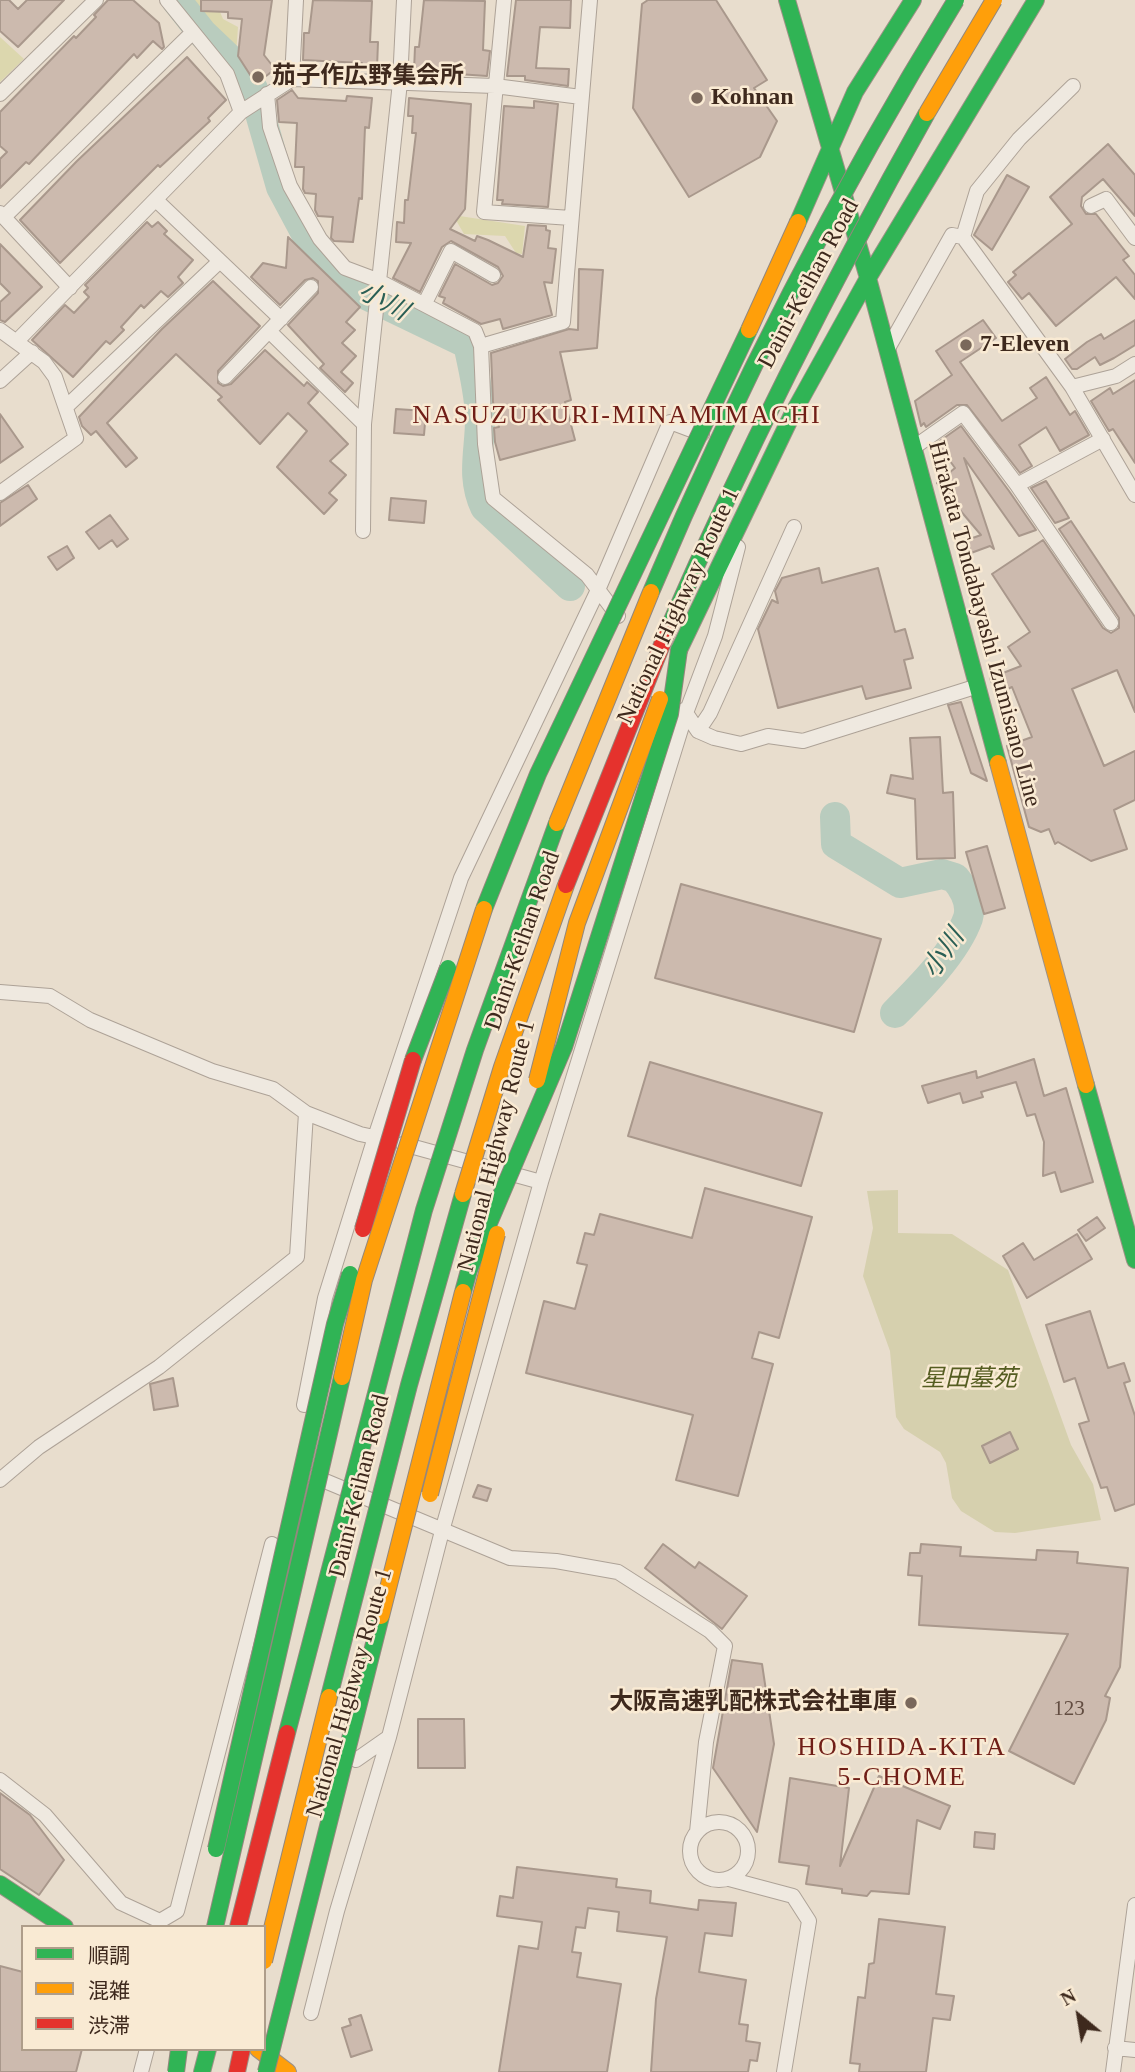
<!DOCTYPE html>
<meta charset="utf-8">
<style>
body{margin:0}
#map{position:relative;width:1135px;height:2072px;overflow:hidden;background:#e8ddcd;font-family:"Times New Roman","Noto Sans JP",serif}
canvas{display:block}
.legend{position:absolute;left:21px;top:1925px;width:245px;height:126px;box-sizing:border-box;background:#f9ead3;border:2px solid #ae9d8a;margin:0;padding:9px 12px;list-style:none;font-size:21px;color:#3e291d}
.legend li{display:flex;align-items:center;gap:14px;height:35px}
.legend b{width:35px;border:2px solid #ae9d8a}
.north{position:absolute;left:1044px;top:1981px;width:70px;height:70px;-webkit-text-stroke:5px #f9ead3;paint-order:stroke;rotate:330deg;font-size:19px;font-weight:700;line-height:28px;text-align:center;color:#3e291d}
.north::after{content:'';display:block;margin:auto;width:24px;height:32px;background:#3e291d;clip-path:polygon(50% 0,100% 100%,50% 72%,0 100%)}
</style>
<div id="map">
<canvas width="1135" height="2072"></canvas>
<ul class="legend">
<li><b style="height:9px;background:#30b455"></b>順調</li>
<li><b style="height:9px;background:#ff9f0a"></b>混雑</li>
<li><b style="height:9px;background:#e5322d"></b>渋滞</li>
</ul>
<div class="north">N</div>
</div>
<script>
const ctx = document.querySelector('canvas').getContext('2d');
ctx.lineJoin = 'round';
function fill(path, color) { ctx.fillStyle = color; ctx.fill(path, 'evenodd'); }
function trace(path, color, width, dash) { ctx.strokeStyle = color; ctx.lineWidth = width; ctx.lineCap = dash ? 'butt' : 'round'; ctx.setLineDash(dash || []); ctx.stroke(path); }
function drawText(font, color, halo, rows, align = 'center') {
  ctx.font = font + ' "Times New Roman","Noto Sans JP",serif'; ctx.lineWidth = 5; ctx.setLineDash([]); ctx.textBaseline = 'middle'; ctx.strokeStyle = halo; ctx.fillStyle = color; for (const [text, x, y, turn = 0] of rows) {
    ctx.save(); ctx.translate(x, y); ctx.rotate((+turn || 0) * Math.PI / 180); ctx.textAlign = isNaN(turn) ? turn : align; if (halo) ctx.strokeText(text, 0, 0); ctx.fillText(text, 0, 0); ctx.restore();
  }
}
fill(new Path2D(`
 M187 0H215L223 19 238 27 236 55C220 33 201 27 187 0Z
 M0 37 24 59 0 82Z
 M453 215 525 226 522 254 516 253 505 236 464 234Z`), '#dcd7ae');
fill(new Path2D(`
 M898 1190V1233L952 1234 1008 1270 1071 1445 1093 1484 1101 1520 1015 1533 995 1532 961 1511 952 1498 946 1463 940 1452 904 1429 896 1417 890 1351 863 1276 873 1228 867 1191Z`), '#d6d0ae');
trace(new Path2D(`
 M176 0 202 33 242 71 253 89 281 187 312 245 336 274 360 292 468 344C473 367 479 392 480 415 481 448 470 475 485 507L570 586
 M835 817 836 844 900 883 942 874 955 878C964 889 972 904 968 918 956 952 920 988 895 1013`), '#b9ccbe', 30);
const building = new Path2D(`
 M0 0H9L18 9 27 0H64L18 47 0 31Z
 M108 0H133L159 23 164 47 162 49 153 41 137 58 134 54 29 164 26 162 0 188V159L7 152 0 146V112L74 36 76 38 96 17 94 15Z
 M201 0H272L264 55 275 69 256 84 238 56 242 19 228 18V12L201 11Z
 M313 0 372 1 370 42H378L377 68 362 67V63L303 60 304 33H309Z
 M424 0 485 1 483 50 490 51 487 76 414 71 415 47H419Z
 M516 0H571L570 28 540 27 536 68 569 69 568 86 525 80V76H507Z
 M648 0H716L767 80 754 88 777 121 760 157 689 197 633 108 642 4Z
 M187 57 226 100 208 118 210 121 160 167 158 165 60 263 20 220 77 161Z
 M292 90 298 98 346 101 347 96 372 98 369 128 365 127 362 199 359 198 353 242 334 241 331 238 333 217 318 216 315 210 316 194 305 193 303 189 304 167H295L297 123 279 122 277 100Z
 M409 98 471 104 465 209 450 229 475 241 477 236 488 240 523 257 528 225 546 226V230L550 231 548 248 556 249 552 283 544 282 552 315 503 329 500 319 481 324 443 303 445 298 439 296 455 264 492 285 498 283 503 276 498 267 451 241 442 247 420 292 393 278 411 243 396 242 397 222 404 223 405 200H408L416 133H412L413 116H408Z
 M534 101 558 104 548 207 502 204 503 200H497L504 106 534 108Z
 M1108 144 1135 175V216L1103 179 1082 197 1081 206 1086 214H1096L1129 256 1123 260 1135 275V299L1116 277 1056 326 1029 293 1022 299 1008 282 1016 275 1013 272 1072 224 1050 197Z
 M1007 175 1029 187 992 250 974 235Z
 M147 222 152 227 158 222 167 231 164 234 193 260 178 277 183 283 168 297 161 291 144 308 141 305 121 327 124 330 110 344 106 341 73 377 32 340 65 305 74 313 89 297 84 292 88 288 85 285Z
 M288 237 360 307 346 322 355 330 342 343 356 356 341 372 353 383 345 392 320 368 324 364 288 325 318 293V281L313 278 305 280 280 305 251 277 263 263 286 268Z
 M0 244 42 287 5 322 0 320V302L10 293 0 283Z
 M579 269 603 270 597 348 560 352 571 400 565 402 575 440 500 460 495 442 494 428 499 427 493 402 491 353 569 329 578 330Z
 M213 281 260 326 218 371V383L223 386 231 384 265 350 304 386 307 382 318 392 308 403 348 444 330 461 346 475 329 493 337 500 324 514 277 467 307 431 288 413 260 444 218 400 222 397 176 354 107 423 137 458 126 467 96 431 91 435 82 426 79 417 162 329Z
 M983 320 996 338 960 362 1002 421 1037 398 1030 388 1046 377 1070 415 1075 411 1089 435 1060 451 1046 427 1019 445 1032 466 1020 473 967 405H957L926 427 924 423 921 426 915 401 952 375 936 351Z
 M1135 320V345L1114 358 1100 365 1095 357 1077 369H1072L1065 359 1087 342 1101 334 1104 339Z
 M1135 380V463L1113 429 1109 431 1091 401 1110 388 1113 394Z
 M396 409 426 411 424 435 394 433Z
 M0 414 23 447 0 463Z
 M961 426 1009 491 1036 530 1019 536 964 458 994 549 990 546 971 553 967 540 981 535 937 483 955 468 937 443Z
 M1046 481 1063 508 1069 518 1055 523 1031 488Z
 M28 485 37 499 0 526V503Z
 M391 498 426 501 424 523 389 520Z
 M110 515 128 539 117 547 112 540 99 549 86 532Z
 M1071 521 1135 617V712L1117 670 1072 689 1104 766 1135 751V800L1114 810 1127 849 1091 861 1058 842 1055 844 1049 829 1041 832 1029 827 1007 746 1032 737 1012 687 996 694 990 678 1021 666 1008 647 1030 632 992 574 1043 540 1103 628 1111 633 1119 628V618L1059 529Z
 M67 546 74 558 57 570 48 557Z
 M819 568 822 583 878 568 895 632 905 629 913 658 904 660 911 688 866 699 862 686 778 708 758 629 772 600 778 603 775 591 782 578Z
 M961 702 987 781 971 773 948 705Z
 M940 737 943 793 953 792 955 858 917 859 915 799 887 793 891 775 913 779 910 738Z
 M987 846 1005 908 984 914 966 852Z
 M681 884 881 939 854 1032 655 978Z
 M1034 1059 1044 1096 1066 1088 1093 1182 1061 1192 1055 1172 1043 1176 1044 1142 1035 1114 1027 1116 1016 1082 981 1092 983 1097 963 1103 960 1093 928 1103 922 1086 976 1071 977 1078Z
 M650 1062 822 1113 801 1186 628 1136Z
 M705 1188 812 1217 779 1338 759 1332 752 1358 773 1364 738 1496 676 1480 693 1415 526 1373 544 1301 575 1309 587 1265 577 1263 585 1233 594 1235 600 1214 692 1238Z
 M1097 1217 1105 1228 1086 1241 1078 1230Z
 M1077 1234 1092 1259 1027 1298 1003 1256 1023 1243 1034 1260Z
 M1090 1311 1108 1368 1124 1363 1130 1381 1124 1383 1135 1416V1504L1115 1511 1107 1487 1101 1488 1079 1424 1089 1421 1075 1378 1064 1382 1046 1325Z
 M173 1378 178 1406 154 1410 150 1384Z
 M1010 1432 1018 1449 990 1463 982 1446Z
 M478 1485 491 1489 487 1501 473 1497Z
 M663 1544 695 1568 699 1562 747 1596 722 1629 645 1568Z
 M921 1544 961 1547 960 1556 1036 1560 1037 1550 1078 1552 1077 1563 1128 1568 1120 1667 1105 1696 1110 1698 1106 1720 1074 1784 1009 1751 1068 1634 919 1625 922 1576 908 1575 910 1553H920Z
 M732 1660 762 1664 774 1744 757 1832 713 1768Z
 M418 1719H464L465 1768H418Z
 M879 1776 950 1806 940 1829 917 1820 909 1894 871 1891 867 1896 842 1893V1889L806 1884 809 1866 779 1862 790 1778 849 1788 840 1866Z
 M0 1793 30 1815 64 1860 39 1895 0 1869Z
 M975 1832 995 1834 994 1849 974 1847Z
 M517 1867 617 1879 616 1887 651 1891 650 1903 698 1910 699 1900 736 1903 732 1936 705 1933 699 1972 746 1980 739 2024 748 2025 746 2041 760 2043 757 2061 750 2060 748 2072H651L656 1999 667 1937 617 1931 619 1912 588 1908 585 1928 576 1927 572 1952 581 1953 577 1977 621 1984 607 2072H499L519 1946 538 1949 542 1922 497 1916 500 1896 513 1898Z
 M879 1919 945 1927 936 1994 954 1996 950 2020 933 2018 926 2072H859L860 2064 850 2063 858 1997 865 1998 869 1964 874 1963Z
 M0 1966 23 1972V2049H82L76 2072H0Z
 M361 2015 372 2050 351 2057 342 2028 351 2025 349 2019Z`);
fill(building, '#ccbaae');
trace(building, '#a9988c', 2);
const street = new Path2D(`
 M167 0 227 74 241 112
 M296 0 292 79 495 86 581 97
 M504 0 484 212 571 218
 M0 94 96 0
 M267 94 270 127 290 186 320 239 345 268 377 280 475 331 481 346 485 444 493 498 587 575 618 616
 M156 200 281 319
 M1091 206 1106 199 1135 238
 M0 213 70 288
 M4 217 192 33
 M963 237 977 191 1019 139 1073 86
 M425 303 451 251 493 275
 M0 330 44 362 55 377 76 438 0 493
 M269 331 364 424
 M18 340 241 112 292 79
 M481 346 563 322 590 0
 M887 350 952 235 963 237 1072 387 1135 495
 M225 377 311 287
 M0 381 32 352
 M1072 387 1116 376 1135 364
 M66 407 220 261
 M913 448 963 413 1017 485 1111 623
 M1017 485 1103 439
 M363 531 364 424 400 82 404 0
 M684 710 698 731 714 738 741 744 768 736 803 741 978 686
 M698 731 710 713 794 527
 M0 992 50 996 90 1020 212 1071 273 1089 306 1113 360 1134 383 1139
 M403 1144 541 1182
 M304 1405 325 1298 375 1137 461 878 598 590 670 422 702 434
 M313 1476 510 1558 556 1561 618 1572 710 1631 725 1646 706 1742 697 1832
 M0 1480 39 1447 159 1367 297 1257 306 1113
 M356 1760 389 1737
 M0 1780 45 1815 121 1903 160 1921 177 1911 272 1544
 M690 1851a29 29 0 1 1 58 0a29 29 0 1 1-58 0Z
 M729 1879 793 1896 809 1921 784 2072
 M311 2013 337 1911 389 1737 442 1531 541 1182 686 713 715 636 738 547
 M1115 2048 1135 2050
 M141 2072 147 2049
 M1113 2072 1135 1905`);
const fast = new Path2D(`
 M787 0 868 278 998 763
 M798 222 855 92 913 0
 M679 650 792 415 868 278 1036 0
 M1086 1085 1135 1260
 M0 1884 65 1927
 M202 2072 208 2049`);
const slow = new Path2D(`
 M998 763 1086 1085
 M258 2049 288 2072`);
const jam = new Path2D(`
 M237 2072 242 2049`);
trace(street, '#ada297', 16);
trace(fast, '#9d9186', 18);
trace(slow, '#9d9186', 18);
trace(jam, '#9d9186', 18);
trace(street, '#efe9e0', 14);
trace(fast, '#30b455', 16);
trace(slow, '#ff9f0a', 16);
trace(jam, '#e5322d', 16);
const fastBridge = new Path2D(`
 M651 592C737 388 840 188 956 0
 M669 627C746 451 833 280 927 113
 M484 909 538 774 749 330
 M413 1060 448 968
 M463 1292 469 1270 564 1047 670 714 679 650
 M329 1697 409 1385 463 1194
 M287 1733 424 1210 475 1050 557 823
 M216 1849 335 1324 350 1274
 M215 1927 342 1377
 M176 2072 179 2049
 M266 2072 381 1616`);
const slowBridge = new Path2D(`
 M927 113 994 0
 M749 330 798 222
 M557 823 651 592
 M537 1080 577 923 660 699
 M463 1194 502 1067 566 885
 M342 1377 364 1280 484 909
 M430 1494 497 1234
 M381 1616 463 1292
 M264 1961 329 1697`);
const jamBridge = new Path2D(`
 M566 885 669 627
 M363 1229 413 1060
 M238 1927 287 1733`);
trace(fastBridge, '#93877d', 18, []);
trace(slowBridge, '#93877d', 18, []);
trace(jamBridge, '#93877d', 18, []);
trace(fastBridge, '#30b455', 16);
trace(slowBridge, '#ff9f0a', 16);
trace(jamBridge, '#e5322d', 16);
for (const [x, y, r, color] of [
 [258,77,7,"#7a685b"],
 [697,98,7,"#7a685b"],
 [966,345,7,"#7a685b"],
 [911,1703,7,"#7a685b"]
]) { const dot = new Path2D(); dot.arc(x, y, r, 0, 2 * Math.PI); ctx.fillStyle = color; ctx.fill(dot); trace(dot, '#f9ead3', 2.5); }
drawText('21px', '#624d41', null, [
 ["123",1069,1709]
]);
drawText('bold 24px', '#3e291d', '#f9ead3', [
 ["茄子作広野集会所",272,77],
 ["Kohnan",711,98],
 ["7-Eleven",980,345],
 ["大阪高速乳配株式会社車庫",897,1703,"right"]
], 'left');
drawText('24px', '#3e291d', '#f9ead3', [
 ["Daini-Keihan Road",809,284,-62],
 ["National Highway Route 1",679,606,-65],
 ["Hirakata Tondabayashi Izumisano Line",984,624,75],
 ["Daini-Keihan Road",523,941,-71],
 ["National Highway Route 1",497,1146,-76],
 ["Daini-Keihan Road",360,1486,-76],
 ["National Highway Route 1",350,1693,-74]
]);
drawText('italic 24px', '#555d21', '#f9ead3', [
 ["星田墓苑",969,1380]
]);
drawText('italic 26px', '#2a5f55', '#f9ead3', [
 ["小川",383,302,28],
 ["小川",944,954,-56]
]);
ctx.letterSpacing = '2px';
drawText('26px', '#701e17', '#f9ead3', [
 ["NASUZUKURI-MINAMIMACHI",617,416],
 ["HOSHIDA-KITA",902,1748],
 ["5-CHOME",902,1778]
]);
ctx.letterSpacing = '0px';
</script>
